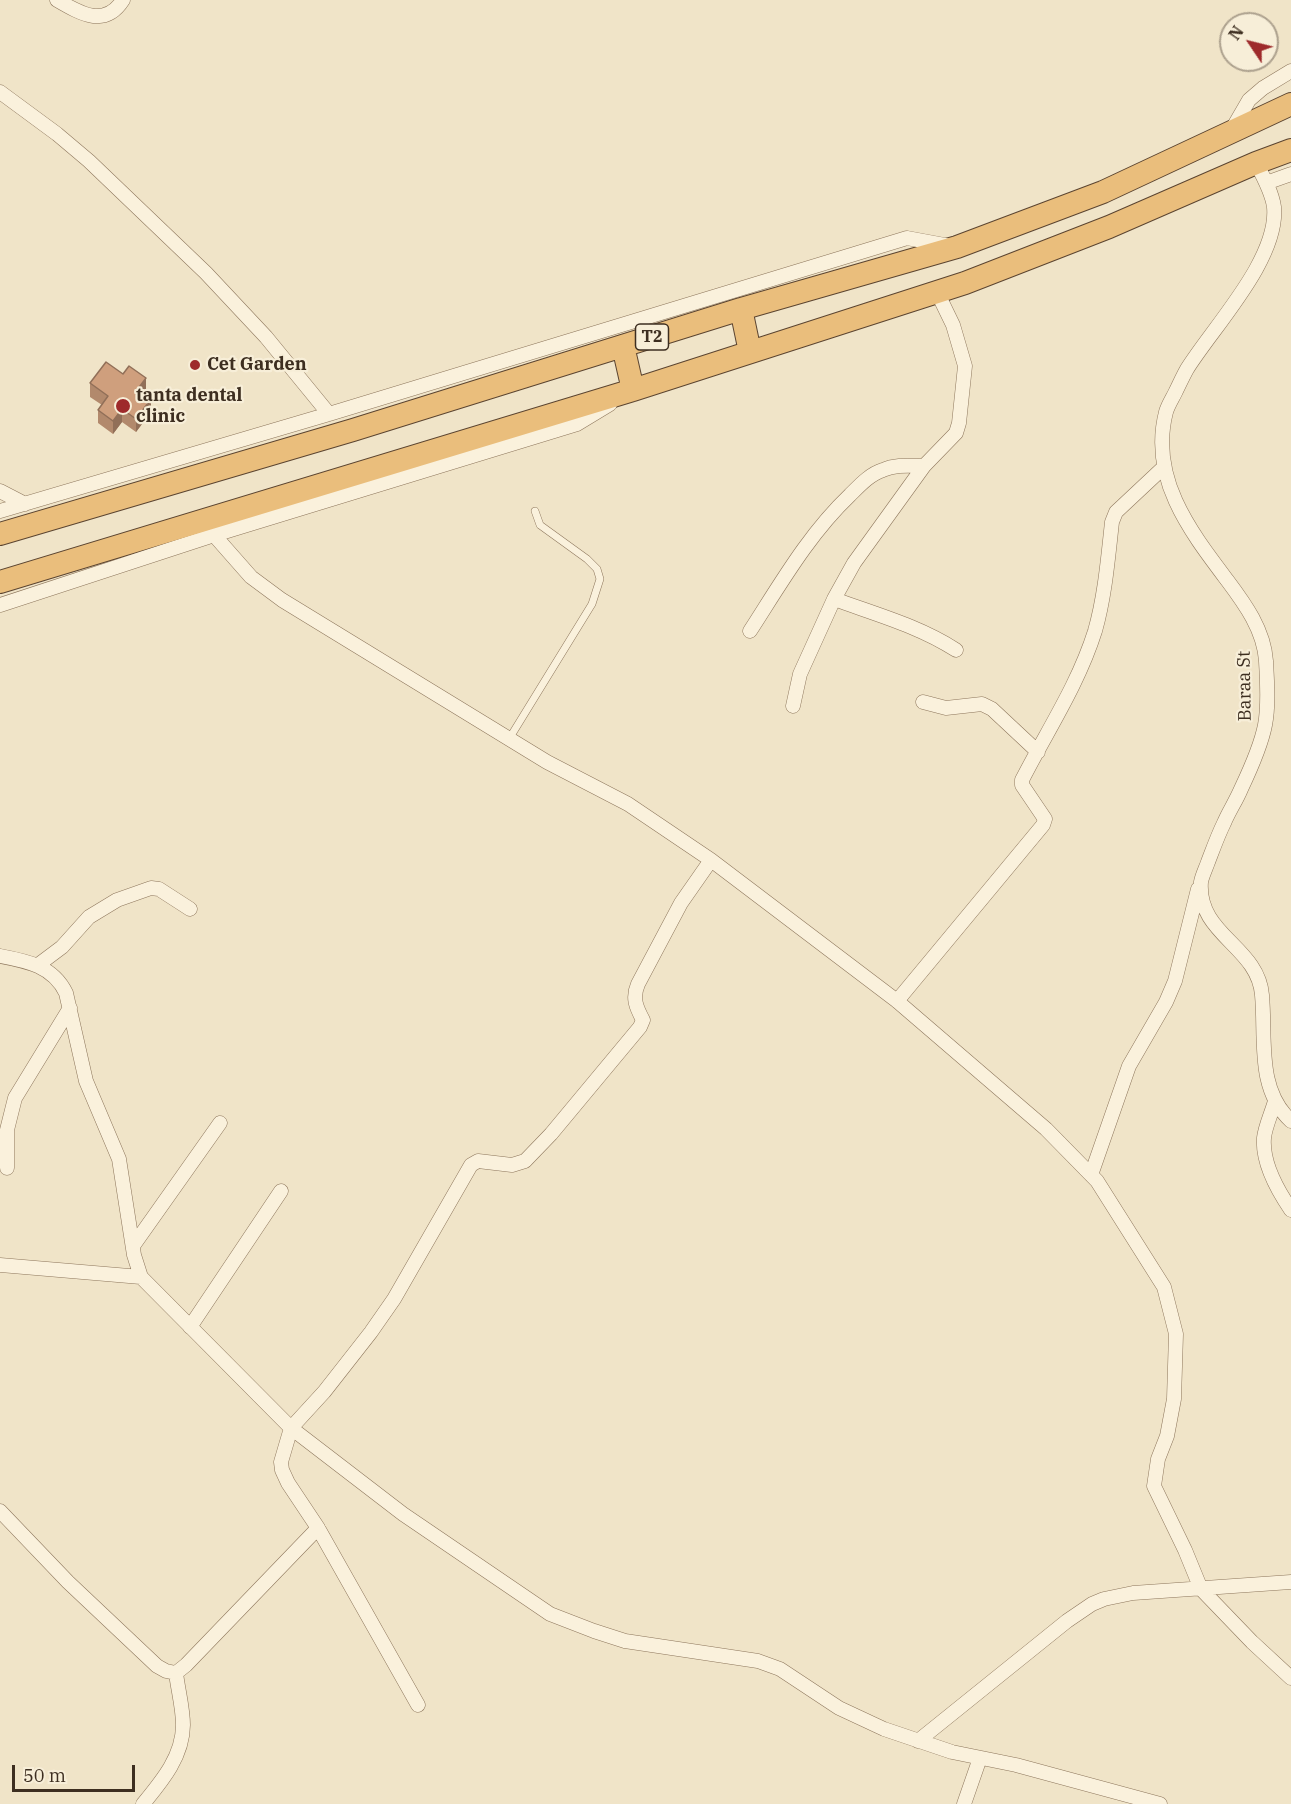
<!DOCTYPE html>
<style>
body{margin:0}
#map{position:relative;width:1291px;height:1804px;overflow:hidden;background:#f0e4c8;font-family:"IBM Plex Serif",serif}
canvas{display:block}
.north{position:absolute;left:1219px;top:12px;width:60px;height:60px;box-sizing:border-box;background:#f7eed8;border:2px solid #ada18e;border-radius:50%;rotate:305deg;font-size:16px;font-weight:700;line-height:24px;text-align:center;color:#3d2e20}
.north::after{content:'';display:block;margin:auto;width:21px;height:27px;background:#9e2a2b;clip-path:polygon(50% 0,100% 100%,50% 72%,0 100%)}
.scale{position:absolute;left:12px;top:1765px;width:123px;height:27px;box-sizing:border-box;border:3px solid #3d2e20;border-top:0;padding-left:8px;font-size:18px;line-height:21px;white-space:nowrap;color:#3d2e20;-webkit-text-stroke:4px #f7eed8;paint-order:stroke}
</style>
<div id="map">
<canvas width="1291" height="1804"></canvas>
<div class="north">N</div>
<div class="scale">50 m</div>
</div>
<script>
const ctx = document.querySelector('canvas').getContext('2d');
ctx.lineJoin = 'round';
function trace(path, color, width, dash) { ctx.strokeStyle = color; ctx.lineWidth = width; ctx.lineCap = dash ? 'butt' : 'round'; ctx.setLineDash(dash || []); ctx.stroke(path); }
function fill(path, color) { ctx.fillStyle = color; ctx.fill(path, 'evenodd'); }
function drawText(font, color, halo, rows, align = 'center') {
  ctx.font = font + ' "IBM Plex Serif",serif'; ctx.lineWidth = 4.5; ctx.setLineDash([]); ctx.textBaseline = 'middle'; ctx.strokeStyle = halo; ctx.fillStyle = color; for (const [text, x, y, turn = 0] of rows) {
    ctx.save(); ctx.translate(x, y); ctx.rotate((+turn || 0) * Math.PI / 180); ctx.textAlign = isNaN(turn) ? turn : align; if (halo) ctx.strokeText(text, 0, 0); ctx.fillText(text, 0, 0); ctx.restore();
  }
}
const service = new Path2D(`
 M509 739 592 604 600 579 597 569 587 559 540 525 535 511`);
const minor = new Path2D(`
 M57 0C81 14 105 28 123 0
 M0 92 57 134 89 161 206 273 266 337 329 414
 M1231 131 1249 100 1263 88 1291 71
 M1256 163C1263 176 1272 192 1274 207 1279 259 1213 327 1187 369 1183 376 1179 385 1175 393 1172 399 1168 405 1166 412 1149 478 1190 531 1227 580 1245 604 1264 630 1266 661 1267 681 1269 704 1265 725 1261 746 1250 770 1241 789 1236 801 1229 811 1224 823 1218 835 1213 849 1208 862 1206 868 1202 876 1201 882 1197 935 1258 946 1262 995 1266 1038 1256 1089 1291 1121
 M1266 183 1291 174
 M0 491 25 504
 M0 511 329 414 907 238 950 246
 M214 535 251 577 282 600 547 762 628 804 711 860 897 1001 1046 1129 1097 1181 1164 1287 1176 1334 1174 1399 1167 1436 1158 1459 1154 1486 1185 1550 1201 1589 1252 1642 1291 1678
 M834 599C875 614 919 626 956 650
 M0 605 214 535 577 424 610 404
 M750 631C781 583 809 534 850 495 860 485 870 474 883 470 896 464 910 466 924 466
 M923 702 946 708 982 704 992 709 1038 752
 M793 706 800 674 834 599 854 563 924 466 956 433 959 423 965 366 953 325 937 292
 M0 956C27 961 53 966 66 993L86 1081 119 1159 134 1255 141 1277 291 1428 403 1514 550 1614 594 1631 625 1641 758 1661 780 1669 839 1708 884 1729 952 1752 1016 1765 1160 1804
 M38 965 62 947 89 917 117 900 151 888 159 889 190 909
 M897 1001 1043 825 1045 819 1022 785V780C1047 731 1078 685 1095 631 1105 596 1108 558 1112 522L1116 512 1164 467
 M1275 1101C1272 1112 1265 1127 1264 1138 1262 1163 1278 1191 1291 1210
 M7 1168V1130L15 1098 70 1008
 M1091 1175 1129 1066 1166 1002 1175 981 1198 889
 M133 1246 220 1123
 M0 1265 141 1277
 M190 1327 281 1191
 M0 1511 68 1582 157 1666 166 1671 176 1673 186 1665 318 1528
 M418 1705 318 1528 288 1483 282 1470 281 1462 291 1428 324 1392 371 1332 394 1299 471 1165 478 1161 512 1165 525 1161 551 1134 640 1027 643 1020C636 1007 632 998 638 984L681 903 711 860
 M918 1741 1067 1621 1092 1604 1104 1599 1133 1593 1291 1582
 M143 1804C162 1781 183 1756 183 1725 183 1708 178 1690 176 1673
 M964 1804 980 1758`);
const trunk = new Path2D(`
 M741 309 750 352
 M623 346 633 390
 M0 534 353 430 741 309 957 247 1103 192 1291 104
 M0 582 633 390 965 283 1109 227 1256 163 1291 150`);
trace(service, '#8d765c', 8);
trace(minor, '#8d765c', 15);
trace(trunk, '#5b4430', 24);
trace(service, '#faf1dc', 7);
trace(minor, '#faf1dc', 14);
trace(trunk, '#eabe7c', 22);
fill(new Path2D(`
 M123 374 146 391 144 394 151 412 136 432 122 422 113 434 98 423V410L102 405 90 397V383Z`), '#b2896c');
fill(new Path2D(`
 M146 378V391L137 403V390Z
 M151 399V412L136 432V419Z
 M122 409V422L113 434V421Z`), '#916f58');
const building = new Path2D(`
 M106 362 123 374 129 366 146 378 137 390 151 399 136 419 122 409 113 421 98 410 108 396 90 383Z`);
fill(building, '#cf9f7d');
trace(building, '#916f58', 1.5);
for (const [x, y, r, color] of [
 [195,365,6,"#9e2a2b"],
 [123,406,8,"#9e2a2b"]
]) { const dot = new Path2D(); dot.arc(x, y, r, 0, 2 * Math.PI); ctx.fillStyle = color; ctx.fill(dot); trace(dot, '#f7eed8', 2); }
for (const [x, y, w] of [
 [652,337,33]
]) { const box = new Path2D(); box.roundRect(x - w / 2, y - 13, w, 26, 4.5); ctx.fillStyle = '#f7eed8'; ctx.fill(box); trace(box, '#3d2e20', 1.5); }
drawText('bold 16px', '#3d2e20', null, [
 ["T2",652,337]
]);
drawText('bold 18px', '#3d2e20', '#f7eed8', [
 ["Cet Garden",207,365],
 ["tanta dental",136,396],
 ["clinic",136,417]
], 'left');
drawText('18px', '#3d2e20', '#f7eed8', [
 ["Baraa St",1245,686,-91]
]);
</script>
